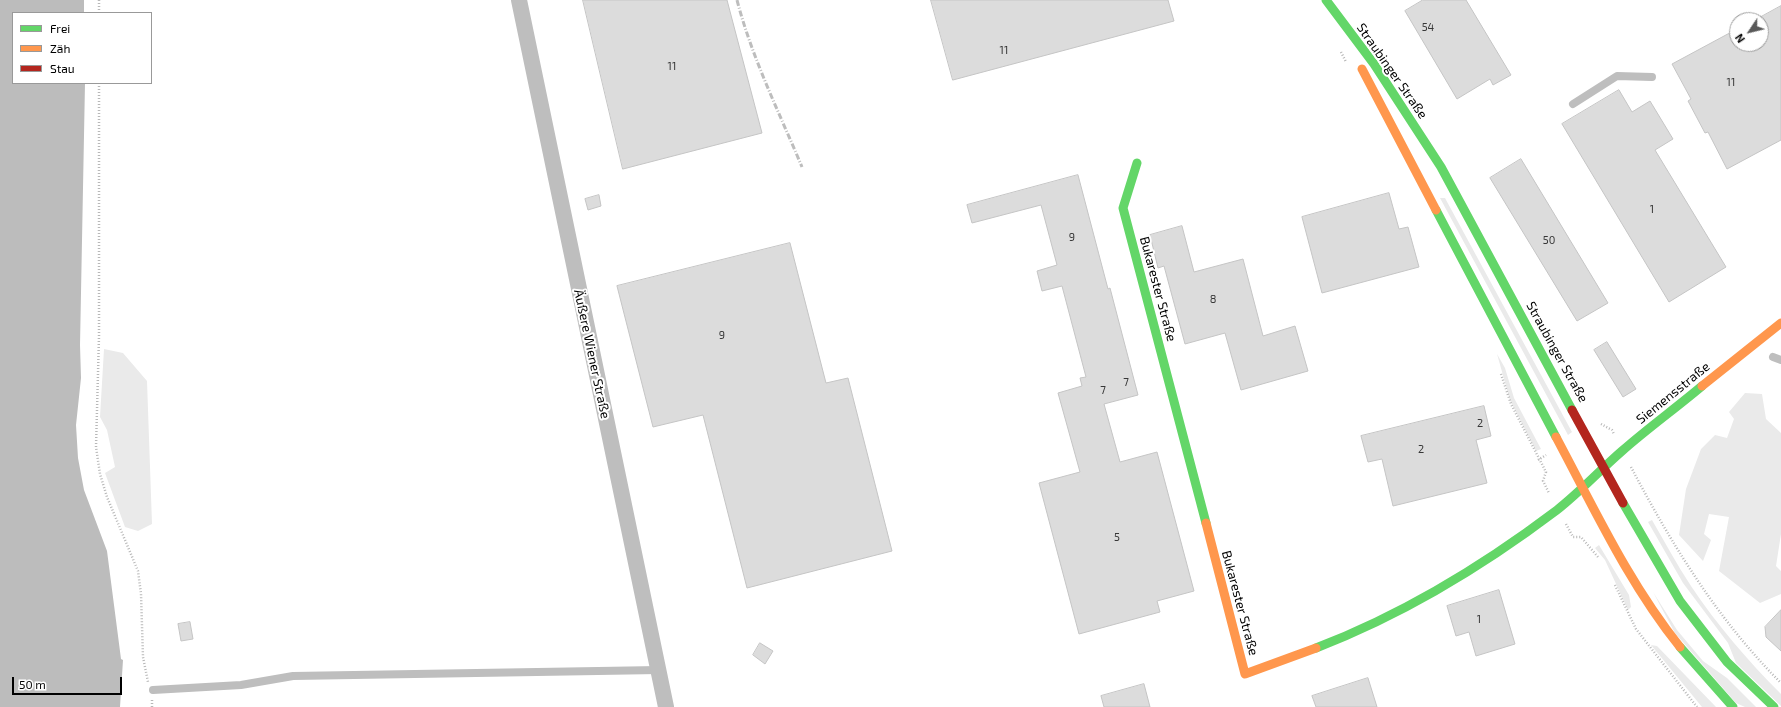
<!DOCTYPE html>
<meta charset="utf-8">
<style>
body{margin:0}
#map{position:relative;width:1781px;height:707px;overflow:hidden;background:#fff;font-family:"Exo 2",sans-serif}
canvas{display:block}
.legend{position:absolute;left:12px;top:12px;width:140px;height:72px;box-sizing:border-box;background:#fff;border:1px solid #999;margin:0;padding:5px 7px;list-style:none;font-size:12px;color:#000}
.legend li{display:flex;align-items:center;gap:8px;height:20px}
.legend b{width:20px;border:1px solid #999}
.north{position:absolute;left:1729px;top:12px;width:40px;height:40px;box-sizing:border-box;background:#fff;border:1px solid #999;border-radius:50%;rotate:235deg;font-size:11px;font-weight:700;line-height:16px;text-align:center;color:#000}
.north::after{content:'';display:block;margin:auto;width:14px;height:18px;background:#595959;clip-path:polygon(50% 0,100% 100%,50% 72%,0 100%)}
.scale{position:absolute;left:12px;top:677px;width:110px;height:18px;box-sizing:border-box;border:2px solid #000;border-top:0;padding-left:5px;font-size:12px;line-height:14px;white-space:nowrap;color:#000;-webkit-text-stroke:3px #fff;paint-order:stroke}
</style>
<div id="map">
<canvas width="1781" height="707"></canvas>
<ul class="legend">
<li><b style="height:5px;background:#63d668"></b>Frei</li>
<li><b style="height:5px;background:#ff974d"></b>Zäh</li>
<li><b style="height:5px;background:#b3261e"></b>Stau</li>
</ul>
<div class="north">N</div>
<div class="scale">50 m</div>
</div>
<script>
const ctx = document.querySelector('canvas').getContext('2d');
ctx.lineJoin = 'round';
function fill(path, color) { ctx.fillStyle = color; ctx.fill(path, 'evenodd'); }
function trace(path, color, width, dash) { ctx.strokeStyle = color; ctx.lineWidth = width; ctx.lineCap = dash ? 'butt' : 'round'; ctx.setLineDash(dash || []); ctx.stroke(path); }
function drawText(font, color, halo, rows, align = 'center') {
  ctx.font = font + ' "Exo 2",sans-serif'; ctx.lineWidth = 4; ctx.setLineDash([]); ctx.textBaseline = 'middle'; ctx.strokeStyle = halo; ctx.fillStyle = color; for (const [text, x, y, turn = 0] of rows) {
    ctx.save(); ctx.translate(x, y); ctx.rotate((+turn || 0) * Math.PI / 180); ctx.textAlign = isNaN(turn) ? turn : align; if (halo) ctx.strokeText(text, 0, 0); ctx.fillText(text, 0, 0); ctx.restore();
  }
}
fill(new Path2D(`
 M1440 198H1445L1572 432 1568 435Z
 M104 349 123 353 147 381 152 524 138 531 125 527 105 473 115 467 107 430 100 417Z
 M1497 354 1505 368 1514 398 1541 449 1536 451 1510 400Z
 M1745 393 1762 394 1766 419 1781 433V534L1776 566 1781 571V594L1760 603 1719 571 1729 517 1709 514 1704 534 1711 540 1703 561 1679 535 1686 489 1701 449 1715 435 1727 438 1734 419 1729 412Z
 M1652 520C1665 542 1677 565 1691 586 1717 625 1748 661 1781 694V706L1736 663 1728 643 1683 583 1648 522Z
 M1599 545 1629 595 1631 607 1628 610 1605 560 1595 548Z
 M1653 592 1677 630 1703 661 1727 678 1756 707H1745L1736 703 1675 633Z
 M1651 645 1657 646 1716 707H1702Z`), '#eaeaea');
fill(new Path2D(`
 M0 0H84V13H13V83H85L80 345 81 378 76 425 78 458 84 490 107 551 121 659 123 660 120 707H0Z`), '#bcbcbc');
const building = new Path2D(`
 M583 0H727L762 133 623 169Z
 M931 0H1168L1174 21 953 80Z
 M1423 0H1466L1511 75 1493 85 1490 79 1457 99 1405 11Z
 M1781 6V140L1727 169 1708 132 1705 133 1688 101 1691 99 1672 64 1737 29V44H1761V17Z
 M1619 90 1632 112 1650 101 1673 139 1655 150 1726 267 1669 302 1562 124Z
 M1521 159 1608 303 1577 321 1490 178Z
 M1078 175 1108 289 1110 288 1138 395 1104 404 1120 462 1157 452 1194 591 1157 601 1160 612 1079 634 1039 483 1080 472 1058 393 1082 386 1080 378 1086 377 1062 286 1042 291 1037 271 1057 265 1041 205 972 223 967 205Z
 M1389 193 1399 229 1408 227 1419 267 1322 293 1302 217Z
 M599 195 601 206 588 210 585 199Z
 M1182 226 1194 272 1243 259 1263 336 1295 326 1308 371 1241 390 1225 333 1185 344 1164 266 1158 268 1150 235Z
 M790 243 826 383 848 378 892 551 747 588 703 415 653 427 617 286Z
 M1607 342 1636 389 1623 397 1594 350Z
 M1484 406 1491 436 1476 440 1487 483 1393 506 1382 459 1368 462 1361 436Z
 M1499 590 1515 644 1476 656 1469 632 1456 636 1447 606Z
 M1781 610V651L1766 637 1765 627Z
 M190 622 193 639 181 641 178 624Z
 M760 643 773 651 765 664 753 655Z
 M1368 678 1377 707H1316L1312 696Z
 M1144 684 1150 707H1104L1101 696Z`);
fill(building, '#dcdcdc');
trace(building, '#c5c5c5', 1);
trace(new Path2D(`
 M99 13V0
 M1341 52 1346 62
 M99 83V336L96 447 100 474 107 497 138 571 141 594 143 657 148 682
 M1501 374 1511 404 1546 472 1543 481 1549 493
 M1601 424 1612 430 1614 434
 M1538 460 1546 455
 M1631 467C1672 545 1718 620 1781 683
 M1566 524 1573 537H1581L1598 557
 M1615 585 1636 629 1697 707
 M152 707V700`), '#b8b8b8', 2.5, [1, 2]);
trace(new Path2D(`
 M1573 104 1617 76 1652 77
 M1773 357 1781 360
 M153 690 241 685 293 676 659 670`), '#bebebe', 8);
trace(new Path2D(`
 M519 0 666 707`), '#bebebe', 16);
trace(new Path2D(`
 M1326 0 1374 64 1441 167 1572 410
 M1137 163 1123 208 1206 523
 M1436 210 1556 437
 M1623 503 1680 601 1727 662 1774 707
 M1680 647 1733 707
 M1316 648C1402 615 1483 566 1557 510 1580 492 1600 470 1622 451 1648 428 1676 408 1702 386`), '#63d668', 9);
trace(new Path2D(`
 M1362 69 1436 210
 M1702 386 1781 323
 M1556 437C1594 508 1629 584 1680 647
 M1206 523 1245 674 1316 648`), '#ff974d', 9);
trace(new Path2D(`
 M1572 410 1623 503`), '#b3261e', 9);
trace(new Path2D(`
 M737 0C752 58 779 112 802 167`), '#bdbdbd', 3, [6, 2, 1, 2]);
drawText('11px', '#373737', null, [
 ["54",1428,27],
 ["11",1004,50],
 ["11",672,66],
 ["11",1731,82],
 ["1",1652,209],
 ["9",1072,237],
 ["50",1549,240],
 ["8",1213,299],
 ["9",722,335],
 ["7",1126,382],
 ["7",1103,390],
 ["2",1480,423],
 ["2",1421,449],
 ["5",1117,537],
 ["1",1479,619]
]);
drawText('13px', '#000', '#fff', [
 ["Straubinger Straße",1392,71,55],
 ["Bukarester Straße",1158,289,75],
 ["Straubinger Straße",1557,352,61],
 ["Äußere Wiener Straße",592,354,78],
 ["Siemensstraße",1673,393,-39],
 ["Bukarester Straße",1240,603,75]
]);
</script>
